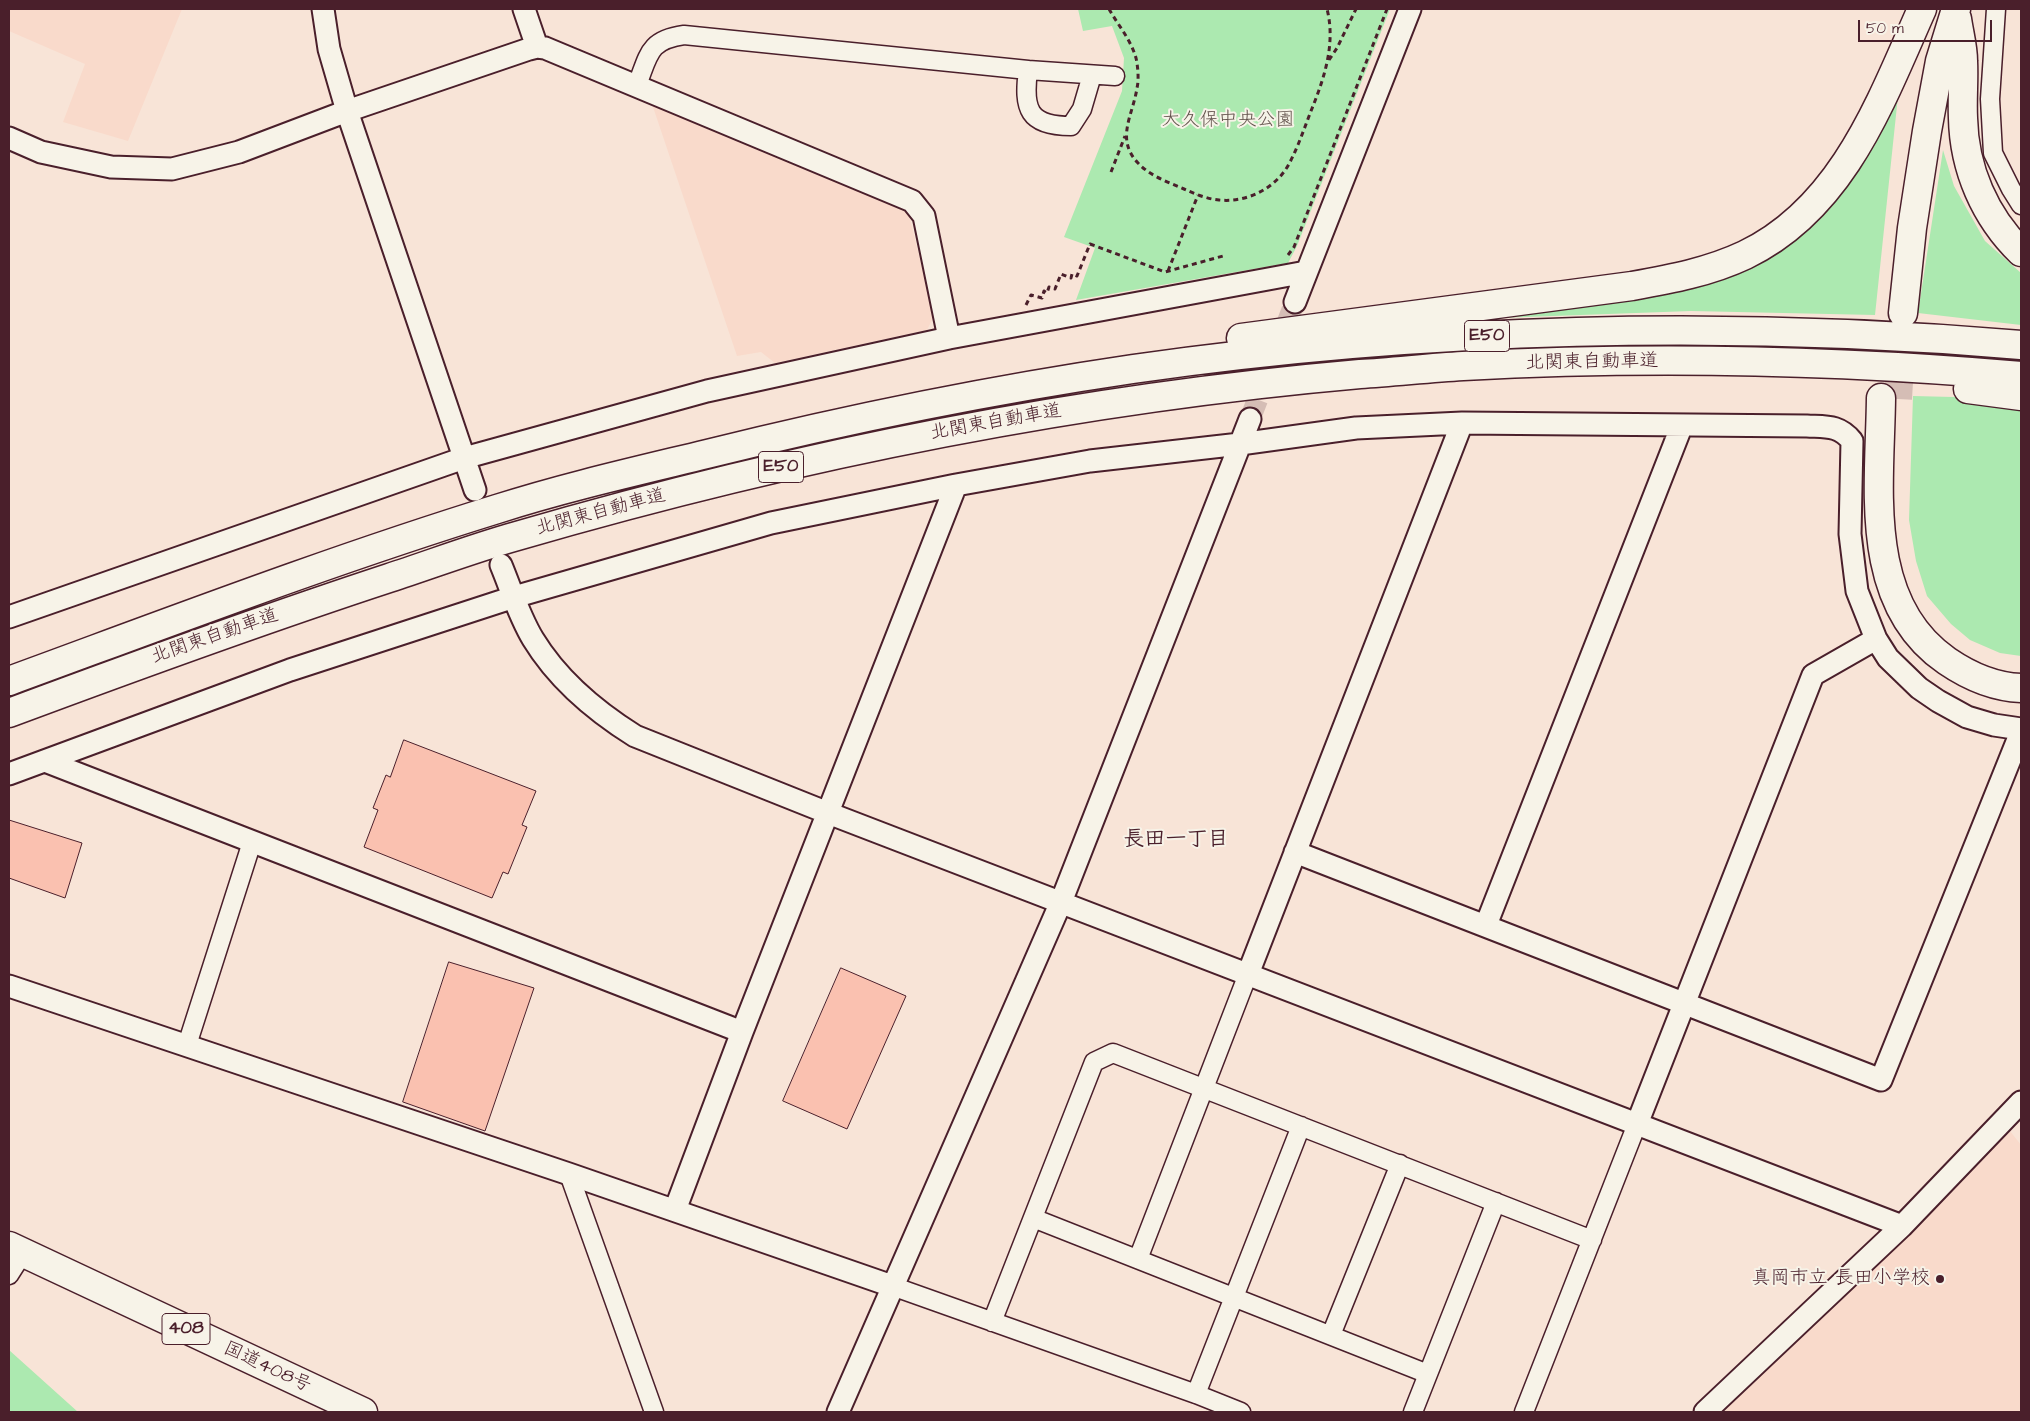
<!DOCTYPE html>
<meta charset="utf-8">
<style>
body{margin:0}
#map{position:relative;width:2030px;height:1421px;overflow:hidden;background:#f8e4d7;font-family:"Architects Daughter",sans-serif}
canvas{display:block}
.frame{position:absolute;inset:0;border:10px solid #4a1f2b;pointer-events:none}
.scale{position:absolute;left:1858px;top:20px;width:134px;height:22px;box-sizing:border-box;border:2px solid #4a1f2b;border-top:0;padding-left:6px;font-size:15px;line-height:18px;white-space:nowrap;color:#4a1f2b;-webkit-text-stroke:4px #f7f3e8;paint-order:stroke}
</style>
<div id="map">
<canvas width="2030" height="1421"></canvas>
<div class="frame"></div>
<div class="scale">50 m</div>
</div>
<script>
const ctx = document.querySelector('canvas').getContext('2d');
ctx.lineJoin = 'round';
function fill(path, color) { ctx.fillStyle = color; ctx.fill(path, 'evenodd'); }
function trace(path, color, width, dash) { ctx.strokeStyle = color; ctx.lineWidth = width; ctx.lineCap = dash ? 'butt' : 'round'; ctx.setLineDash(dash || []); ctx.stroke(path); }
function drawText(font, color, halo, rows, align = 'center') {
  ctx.font = font + ' "Architects Daughter","Klee One",sans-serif'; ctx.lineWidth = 4; ctx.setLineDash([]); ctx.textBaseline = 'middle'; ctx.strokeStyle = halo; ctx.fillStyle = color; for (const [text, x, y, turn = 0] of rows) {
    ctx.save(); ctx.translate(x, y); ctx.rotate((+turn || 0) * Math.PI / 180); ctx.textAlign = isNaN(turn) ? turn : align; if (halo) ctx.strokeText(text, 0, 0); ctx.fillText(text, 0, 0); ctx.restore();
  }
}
fill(new Path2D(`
 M9 9H182L128 141 63 122 85 64 9 31Z
 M652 104 903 207 909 215 934 316 927 330 775 363 761 352 737 356Z
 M2010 1131 2021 1145V1412H1721Z`), '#f9dacb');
fill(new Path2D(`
 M1078 9H1390L1297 246 1288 263 1076 300 1095 248 1064 237 1122 91 1124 58 1112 26 1083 31Z
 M1898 96 1875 315 1691 311 1498 318 1497 311 1744 267Z
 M1943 150 1954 186 1985 241 2021 273V325L1918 313Z
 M1913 396 1994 398 2021 404V656L2000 653 1970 640 1951 624 1927 596 1916 561 1909 520Z
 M9 1350 78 1412H9Z`), '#ace9b0');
const building = new Path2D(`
 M404 740 536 791 522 825 527 827 508 874 503 872 492 898 364 847 378 810 373 808 386 775 390 777Z
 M9 820 82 843 65 898 9 878Z
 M449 962 534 988 485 1131 403 1102Z
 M841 968 906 996 847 1129 783 1101Z`);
fill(building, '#fac1b0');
trace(building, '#4a1f2b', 1);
trace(new Path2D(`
 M1250 419 1295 302`), '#d5bdb5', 21, [21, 11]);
trace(new Path2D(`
 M1898 399 1903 313`), '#d5bdb5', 28, [28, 14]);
const minor = new Path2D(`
 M1996 9 1990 99 1993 153 2011 189 2021 205
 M1028 70C1023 109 1028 126 1071 126L1082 109 1092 75
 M637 85C649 55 648 40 684 35L1028 70 1115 76
 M187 1045 252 842
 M569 1174 654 1412
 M1033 1218 1428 1374
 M1138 1259 1248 974
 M9 1275 23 1253
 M892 1286 1196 1394 1241 1412
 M992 1322 1094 1062 1113 1053 1592 1240
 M1331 1335 1400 1164
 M1196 1394 1301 1126
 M1413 1412 1496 1202
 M1524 1412 1637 1124`);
const tertiary = new Path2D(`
 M323 9 329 49 347 111 475 490
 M524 9 537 47
 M9 138 41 152 111 167 172 169 239 152 347 111 529 49 537 47 545 48 912 201 924 216 949 338
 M1295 302 1410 9
 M501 565C511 589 519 616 533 639 558 680 595 711 635 736L828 813 1902 1226
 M9 617 464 458 707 391 949 338 1306 272
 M45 761 742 1032
 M9 774 290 670 514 597 771 523 956 485 1090 461 1240 444 1356 428 1462 423 1807 426C1827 427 1839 425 1852 441L1850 534 1857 591 1876 639 1888 658 1919 688 1938 701 1967 717 1994 725 2021 729
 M1295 852 1881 1080 2021 732
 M1486 925 1682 425
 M1248 974 1462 423
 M9 986 569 1174 892 1286
 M1637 1124 1813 675 1876 639
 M675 1210 742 1032 956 485
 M838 1412 1061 902 1250 419
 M1705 1412 1902 1226 2021 1102`);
const trunk = new Path2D(`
 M9 1246 363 1412`);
const motorway = new Path2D(`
 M1957 19C1959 33 1963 47 1963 61 1964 80 1962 99 1963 118 1964 169 1985 217 2021 252
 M1903 313 1912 228 1927 131 1940 61 1956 9
 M1241 338 1632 286C1671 279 1709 272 1745 255 1843 208 1881 101 1922 9
 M1968 389 2021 396
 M1881 398C1880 487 1862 603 1947 661 1969 676 1994 687 2021 688
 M9 681C170 622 332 560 497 509 566 487 637 471 707 454 848 419 990 390 1133 369 1425 327 1728 320 2021 345
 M9 713C135 666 261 620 389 578 432 564 474 548 517 536 792 456 1074 399 1360 374 1394 372 1428 368 1463 366 1649 356 1836 360 2021 376`);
trace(minor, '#4a1f2b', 21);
trace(tertiary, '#4a1f2b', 25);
trace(trunk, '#4a1f2b', 31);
trace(motorway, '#4a1f2b', 31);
trace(new Path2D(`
 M1109 9C1118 25 1131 40 1136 58 1138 67 1139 80 1137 88 1133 115 1115 139 1138 163 1150 176 1168 182 1184 189 1195 194 1207 199 1219 200 1247 203 1276 188 1289 164 1298 147 1304 129 1311 111 1324 79 1336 44 1327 9
 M1329 60 1337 48 1356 9
 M1111 172 1125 136
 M1288 255 1294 247 1387 9
 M1168 271 1198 195
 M1026 305 1031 295 1042 298 1044 291 1047 293 1049 287 1055 289 1061 274 1071 278 1072 274 1077 276 1090 244 1165 272 1223 256`), '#4a1f2b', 3, [5, 4]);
trace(minor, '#f7f3e8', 18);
trace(tertiary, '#f7f3e8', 21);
trace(trunk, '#f7f3e8', 28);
trace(motorway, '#f7f3e8', 28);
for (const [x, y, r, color] of [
 [1940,1279,5,"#4a1f2b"]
]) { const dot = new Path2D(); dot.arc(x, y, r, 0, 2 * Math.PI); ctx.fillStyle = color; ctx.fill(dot); trace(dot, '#f7f3e8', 2); }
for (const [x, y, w] of [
 [1487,336,45],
 [781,467,45],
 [186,1329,48]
]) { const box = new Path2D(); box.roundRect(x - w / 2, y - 15.5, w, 31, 4); ctx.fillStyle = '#f7f3e8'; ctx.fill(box); trace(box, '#4a1f2b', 1); }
drawText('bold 18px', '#4a1f2b', null, [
 ["E50",1487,336],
 ["E50",781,467],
 ["408",186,1329]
]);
drawText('19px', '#62524c', '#f7f3e8', [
 ["大久保中央公園",1228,121]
]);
drawText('19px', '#4a1f2b', '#f7f3e8', [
 ["北関東自動車道",1592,363,-1],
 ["北関東自動車道",996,423,-10],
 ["北関東自動車道",601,513,-15],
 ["北関東自動車道",215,637,-19],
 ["国道408号",267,1368,25]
]);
drawText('19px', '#4a1f2b', '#f7f3e8', [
 ["真岡市立 長田小学校",1930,1279]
], 'right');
drawText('bold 21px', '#4a1f2b', '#f7f3e8', [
 ["長田一丁目",1176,841]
]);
</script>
